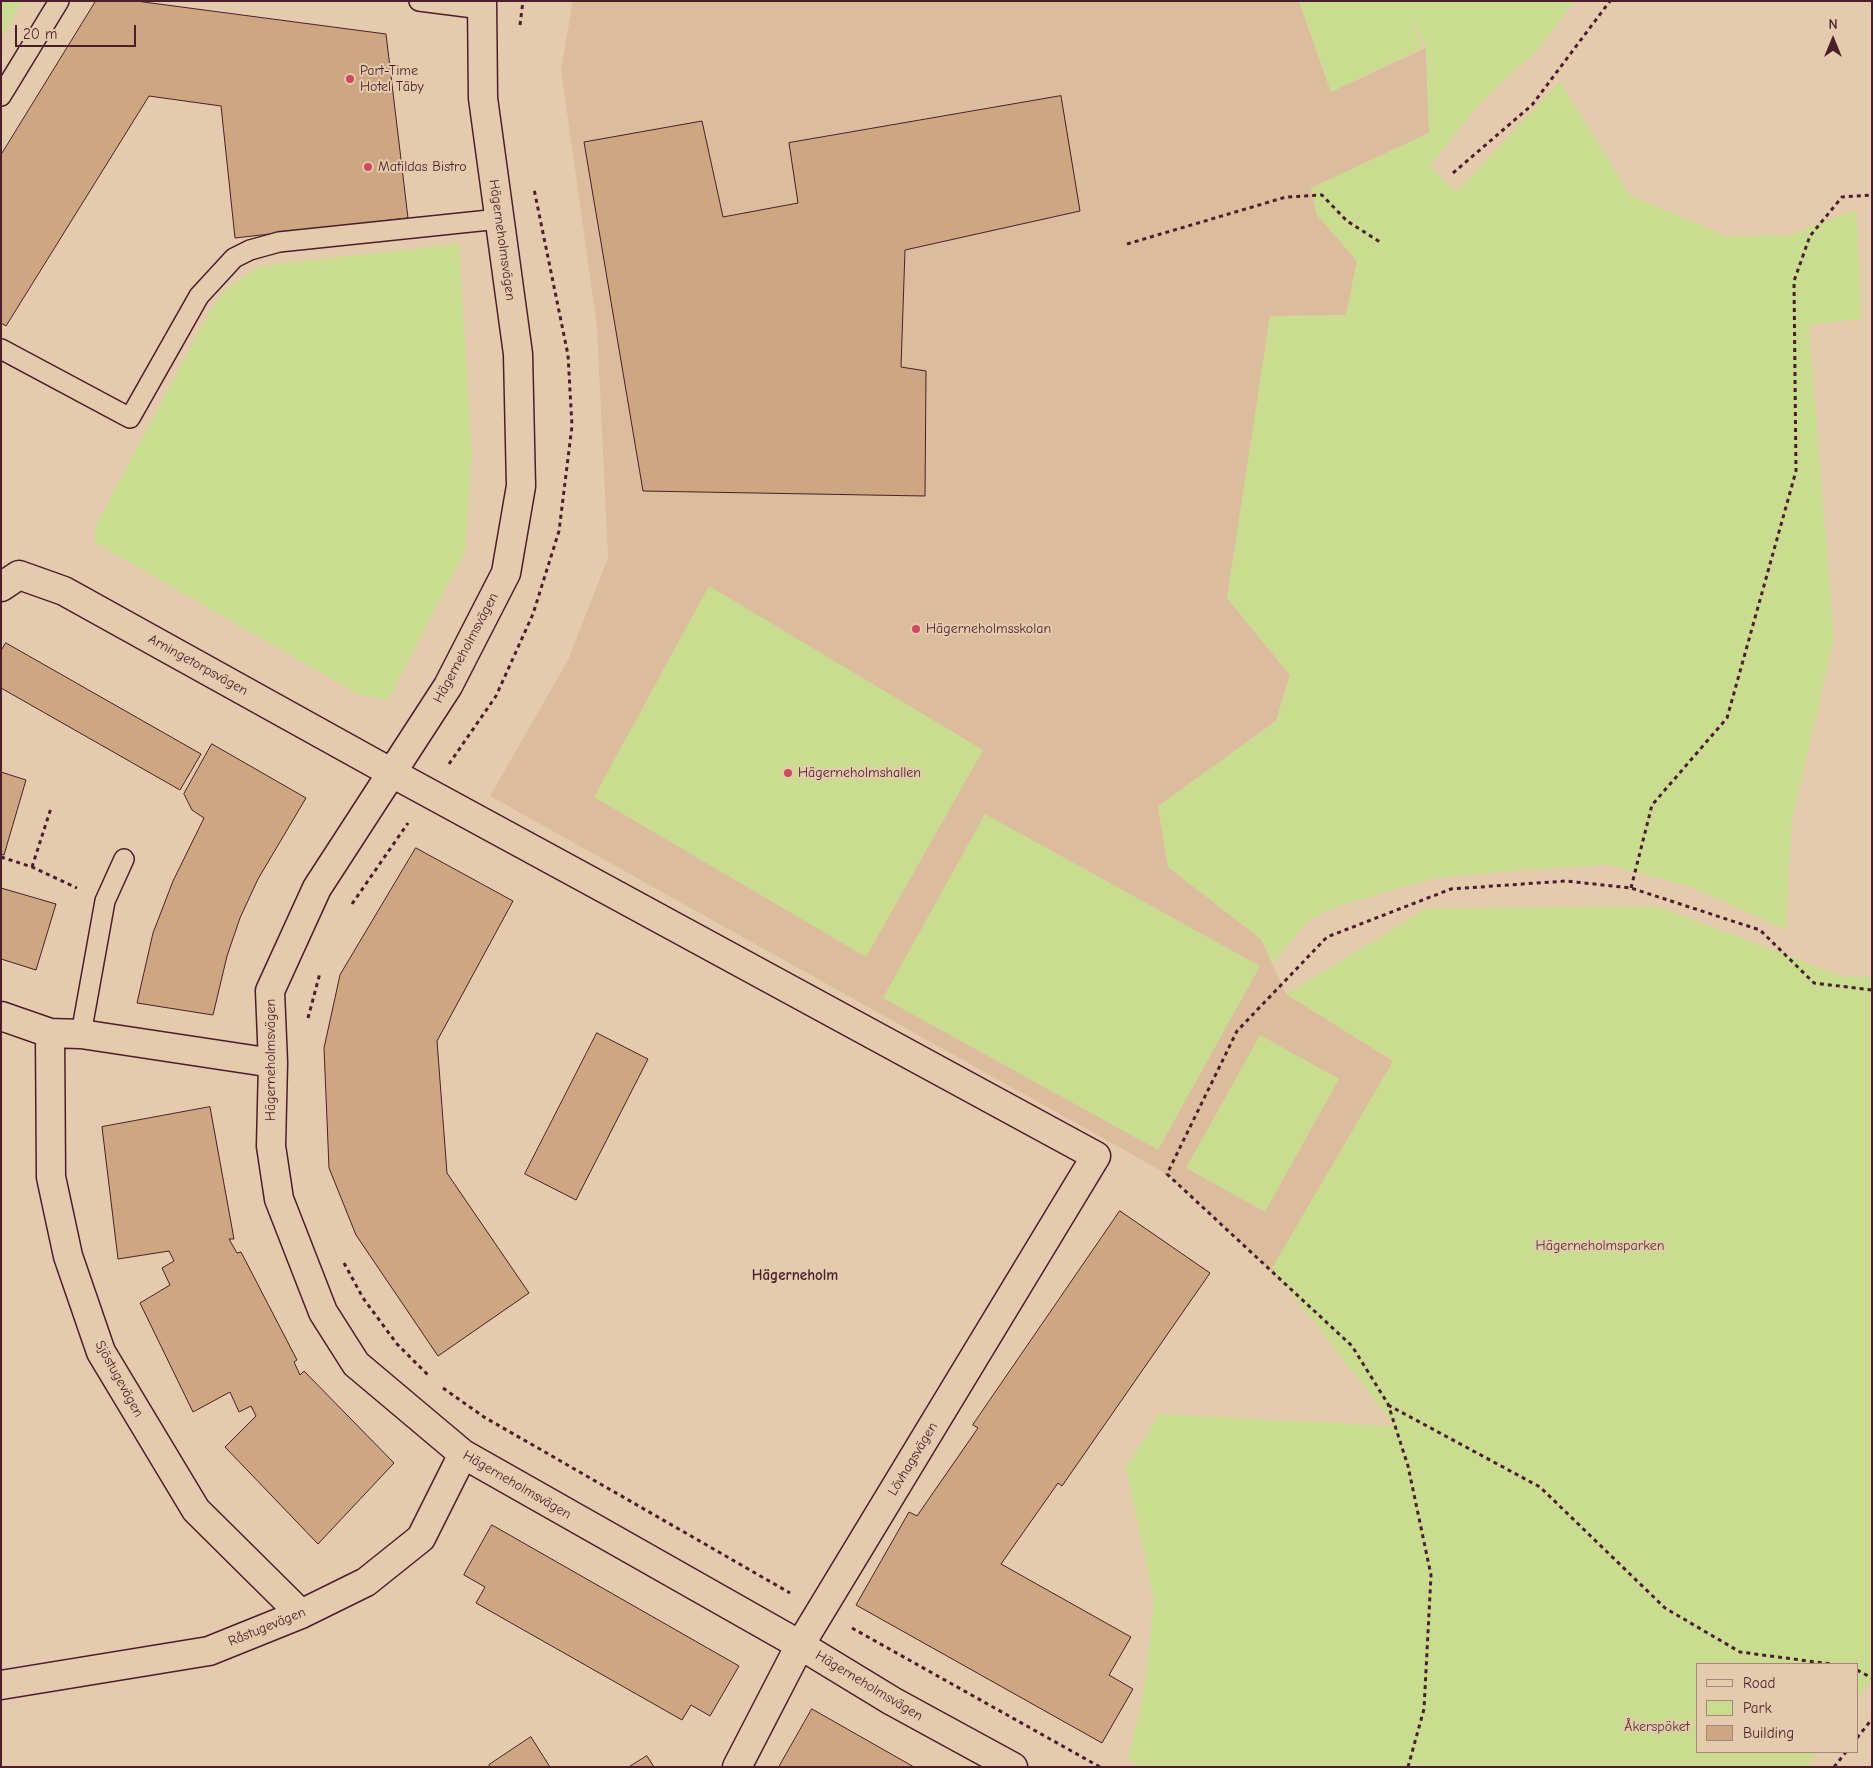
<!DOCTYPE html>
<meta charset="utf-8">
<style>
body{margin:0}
#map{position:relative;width:1873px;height:1768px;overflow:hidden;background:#e5cbad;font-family:"Comic Neue",sans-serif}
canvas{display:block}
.frame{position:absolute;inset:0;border:2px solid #4a1f2b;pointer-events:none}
.legend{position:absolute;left:1696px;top:1663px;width:162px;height:90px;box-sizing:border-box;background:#e5cbad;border:1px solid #a78679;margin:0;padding:6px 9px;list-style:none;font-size:15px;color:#4a1f2b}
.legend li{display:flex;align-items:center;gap:10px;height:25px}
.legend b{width:25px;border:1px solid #a78679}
.north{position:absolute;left:1808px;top:15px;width:50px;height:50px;-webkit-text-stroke:4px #e5cbad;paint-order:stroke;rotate:0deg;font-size:14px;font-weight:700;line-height:20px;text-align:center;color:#4a1f2b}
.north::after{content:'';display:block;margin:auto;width:18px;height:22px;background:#4a1f2b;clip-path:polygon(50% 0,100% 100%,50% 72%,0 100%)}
.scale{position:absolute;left:15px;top:25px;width:121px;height:22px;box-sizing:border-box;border:2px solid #4a1f2b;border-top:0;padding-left:6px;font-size:15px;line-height:18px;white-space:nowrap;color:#4a1f2b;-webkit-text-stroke:4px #e5cbad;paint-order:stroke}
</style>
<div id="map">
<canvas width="1873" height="1768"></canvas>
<div class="frame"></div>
<ul class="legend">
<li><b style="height:6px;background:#e5cbad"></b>Road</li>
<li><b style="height:14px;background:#cadc90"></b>Park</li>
<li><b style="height:14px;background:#cca782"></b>Building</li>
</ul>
<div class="north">N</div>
<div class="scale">20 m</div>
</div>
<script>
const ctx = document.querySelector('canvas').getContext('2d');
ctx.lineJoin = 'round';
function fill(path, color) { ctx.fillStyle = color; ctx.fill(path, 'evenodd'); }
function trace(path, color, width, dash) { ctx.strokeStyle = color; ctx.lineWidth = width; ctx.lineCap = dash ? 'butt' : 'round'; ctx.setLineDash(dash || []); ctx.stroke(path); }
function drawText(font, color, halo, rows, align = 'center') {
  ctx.font = font + ' "Comic Neue",sans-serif'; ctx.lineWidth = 4; ctx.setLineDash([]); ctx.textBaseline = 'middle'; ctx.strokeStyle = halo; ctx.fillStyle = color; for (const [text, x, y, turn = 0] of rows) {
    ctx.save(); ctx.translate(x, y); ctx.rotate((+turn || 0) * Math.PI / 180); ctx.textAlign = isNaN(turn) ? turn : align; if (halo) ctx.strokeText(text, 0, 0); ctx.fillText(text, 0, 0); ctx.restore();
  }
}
fill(new Path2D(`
 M573 1H1299L1331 92 1426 48 1429 133 1311 188 1317 215 1357 261 1346 315 1271 316 1227 598 1290 675 1276 721 1158 807 1168 867 1261 939 1286 994 1393 1061 1291 1289 1167 1174 490 796 568 660 608 558 597 327 561 69Z`), '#dbbd9e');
fill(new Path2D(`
 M1 1H23L1 38Z
 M1299 1H1575L1538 50 1479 104 1430 166 1456 192 1560 81 1630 195 1726 236 1788 235 1856 210 1862 319 1809 325 1834 639 1792 821 1786 930 1691 887 1608 865 1512 871 1432 879 1335 907 1307 922 1273 964 1261 939 1168 867 1158 806 1276 721 1290 675 1227 598 1270 316 1346 315 1357 261 1317 215 1311 188 1429 133 1426 48 1412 16 1422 48 1331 92Z
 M459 244 472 452 465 552 388 700 357 694 94 542 96 525 208 314 223 292 259 266Z
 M709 586 983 750 866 957 594 797Z
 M985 814 1260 966 1158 1150 883 998Z
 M1656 906 1844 977 1872 976V1680L1857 1698V1664H1697V1752H1817L1807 1767H1139L1128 1758 1143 1695 1154 1602 1126 1467 1159 1414 1395 1426 1272 1268 1393 1061 1286 994 1427 908Z
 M1260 1035 1339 1079 1265 1212 1186 1168Z`), '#cadc90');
const building = new Path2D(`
 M96 1H136L386 34 408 218 235 238 221 106 149 96 6 326 1 323V155Z
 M1061 96 1080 211 905 250 901 367 926 371 925 496 643 491 584 142 702 121 723 217 798 203 789 143Z
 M6 643 201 754 180 790 1 688V651Z
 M212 744 306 798 258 879 240 918 227 956 213 1015 137 1003 153 933 173 881 204 818 192 810 184 794Z
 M1 772 26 780 4 855 1 854Z
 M416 848 513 901 437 1041 447 1173 529 1293 438 1356 356 1235 329 1168 324 1048 340 975Z
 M1 888 56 904 36 970 1 959Z
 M597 1033 648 1059 576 1200 525 1174Z
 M210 1107 234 1239H229L237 1253 241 1252 297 1360 294 1362 300 1375 304 1371 394 1463 318 1544 225 1447 256 1416 251 1406 239 1412 230 1392 193 1412 140 1303 170 1285 162 1268 174 1261 169 1251 118 1259 102 1127Z
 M1120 1211 1210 1273 1062 1486 1058 1483 1001 1564 1131 1637 1109 1675 1133 1689 1102 1743 856 1605 909 1512 917 1516 978 1428 973 1425Z
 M492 1525 739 1666 710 1716 691 1705 682 1720 476 1603 485 1587 464 1575Z
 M812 1709 914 1767H779Z
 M531 1737 550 1767H490L489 1765Z
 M647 1756 654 1767H629Z`);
fill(building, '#cca782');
trace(building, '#4a1f2b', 1);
const service = new Path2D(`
 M419 1 482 9
 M1 96 59 1
 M1 349 130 418 199 296 234 258 250 250 279 242 499 219
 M81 1034 105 901 124 859`);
const minor = new Path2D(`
 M482 1 483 98 518 354 521 486 506 573 448 686 317 888 270 991 273 1063 271 1146 279 1199 323 1312 356 1364 463 1454 800 1645 892 1701 1013 1767
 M1 587 19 575 64 591 392 773 1096 1156 800 1645 737 1767
 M1 1016 50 1033 81 1034 273 1063
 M50 1033 51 1177 68 1256 101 1352 196 1510 301 1614
 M1 1685 209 1651 301 1614 366 1582 421 1538 463 1454`);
trace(service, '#4a1f2b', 22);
trace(minor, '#4a1f2b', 31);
trace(new Path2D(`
 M520 25 523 1
 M1453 173 1532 105 1610 1
 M1127 244 1286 197 1322 195 1347 221 1380 242
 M449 764 496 696 533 614 559 531 572 426 568 355 534 189
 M1 857 32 867 77 888
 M32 867 51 808
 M1631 888 1652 805 1727 718 1796 471 1794 281 1810 236 1842 197 1872 195
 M352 904 408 823
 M308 1018 320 973
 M344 1263 363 1298 397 1344 428 1375
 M443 1388 484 1417 790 1593
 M1388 1405 1540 1487 1665 1608 1740 1652 1831 1664
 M852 1628 1100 1767
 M1857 1670 1872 1678
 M1857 1738 1872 1719
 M1408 1767 1424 1709 1431 1575 1408 1466 1388 1404 1352 1346 1167 1174 1237 1031 1327 937 1451 889 1566 881 1631 888 1760 930 1814 983 1872 990
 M1834 1767 1846 1752`), '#4a1f2b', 3, [4, 4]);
trace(service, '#e5cbad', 19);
trace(minor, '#e5cbad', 28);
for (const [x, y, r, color] of [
 [350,79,5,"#d1495b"],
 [368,167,5,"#d1495b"],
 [916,629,5,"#d1495b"],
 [788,773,5,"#d1495b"]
]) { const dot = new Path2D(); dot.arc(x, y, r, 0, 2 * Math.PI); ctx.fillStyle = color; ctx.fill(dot); trace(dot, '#e5cbad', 2); }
drawText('14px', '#4a1f2b', '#e5cbad', [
 ["Part-Time",360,71],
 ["Hotel Täby",360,87],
 ["Matildas Bistro",378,167],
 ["Hägerneholmsskolan",926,629],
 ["Hägerneholmshallen",798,773]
], 'left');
drawText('14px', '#4a1f2b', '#e5cbad', [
 ["Hägerneholmsvägen",502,240,82],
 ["Hägerneholmsvägen",466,648,-62],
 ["Arningetorpsvägen",198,665,29],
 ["Hägerneholmsvägen",271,1060,-90],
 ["Sjöstugevägen",119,1379,61],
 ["Lövhagsvägen",913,1459,-59],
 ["Hägerneholmsvägen",517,1485,30],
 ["Råstugevägen",267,1627,-22],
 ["Hägerneholmsvägen",869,1686,31]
]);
drawText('14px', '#573235', '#e5cbad', [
 ["Hägerneholmsparken",1600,1246],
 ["Åkerspöket",1657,1727]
]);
drawText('bold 15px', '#4a1f2b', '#e5cbad', [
 ["Hägerneholm",795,1276]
]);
</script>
